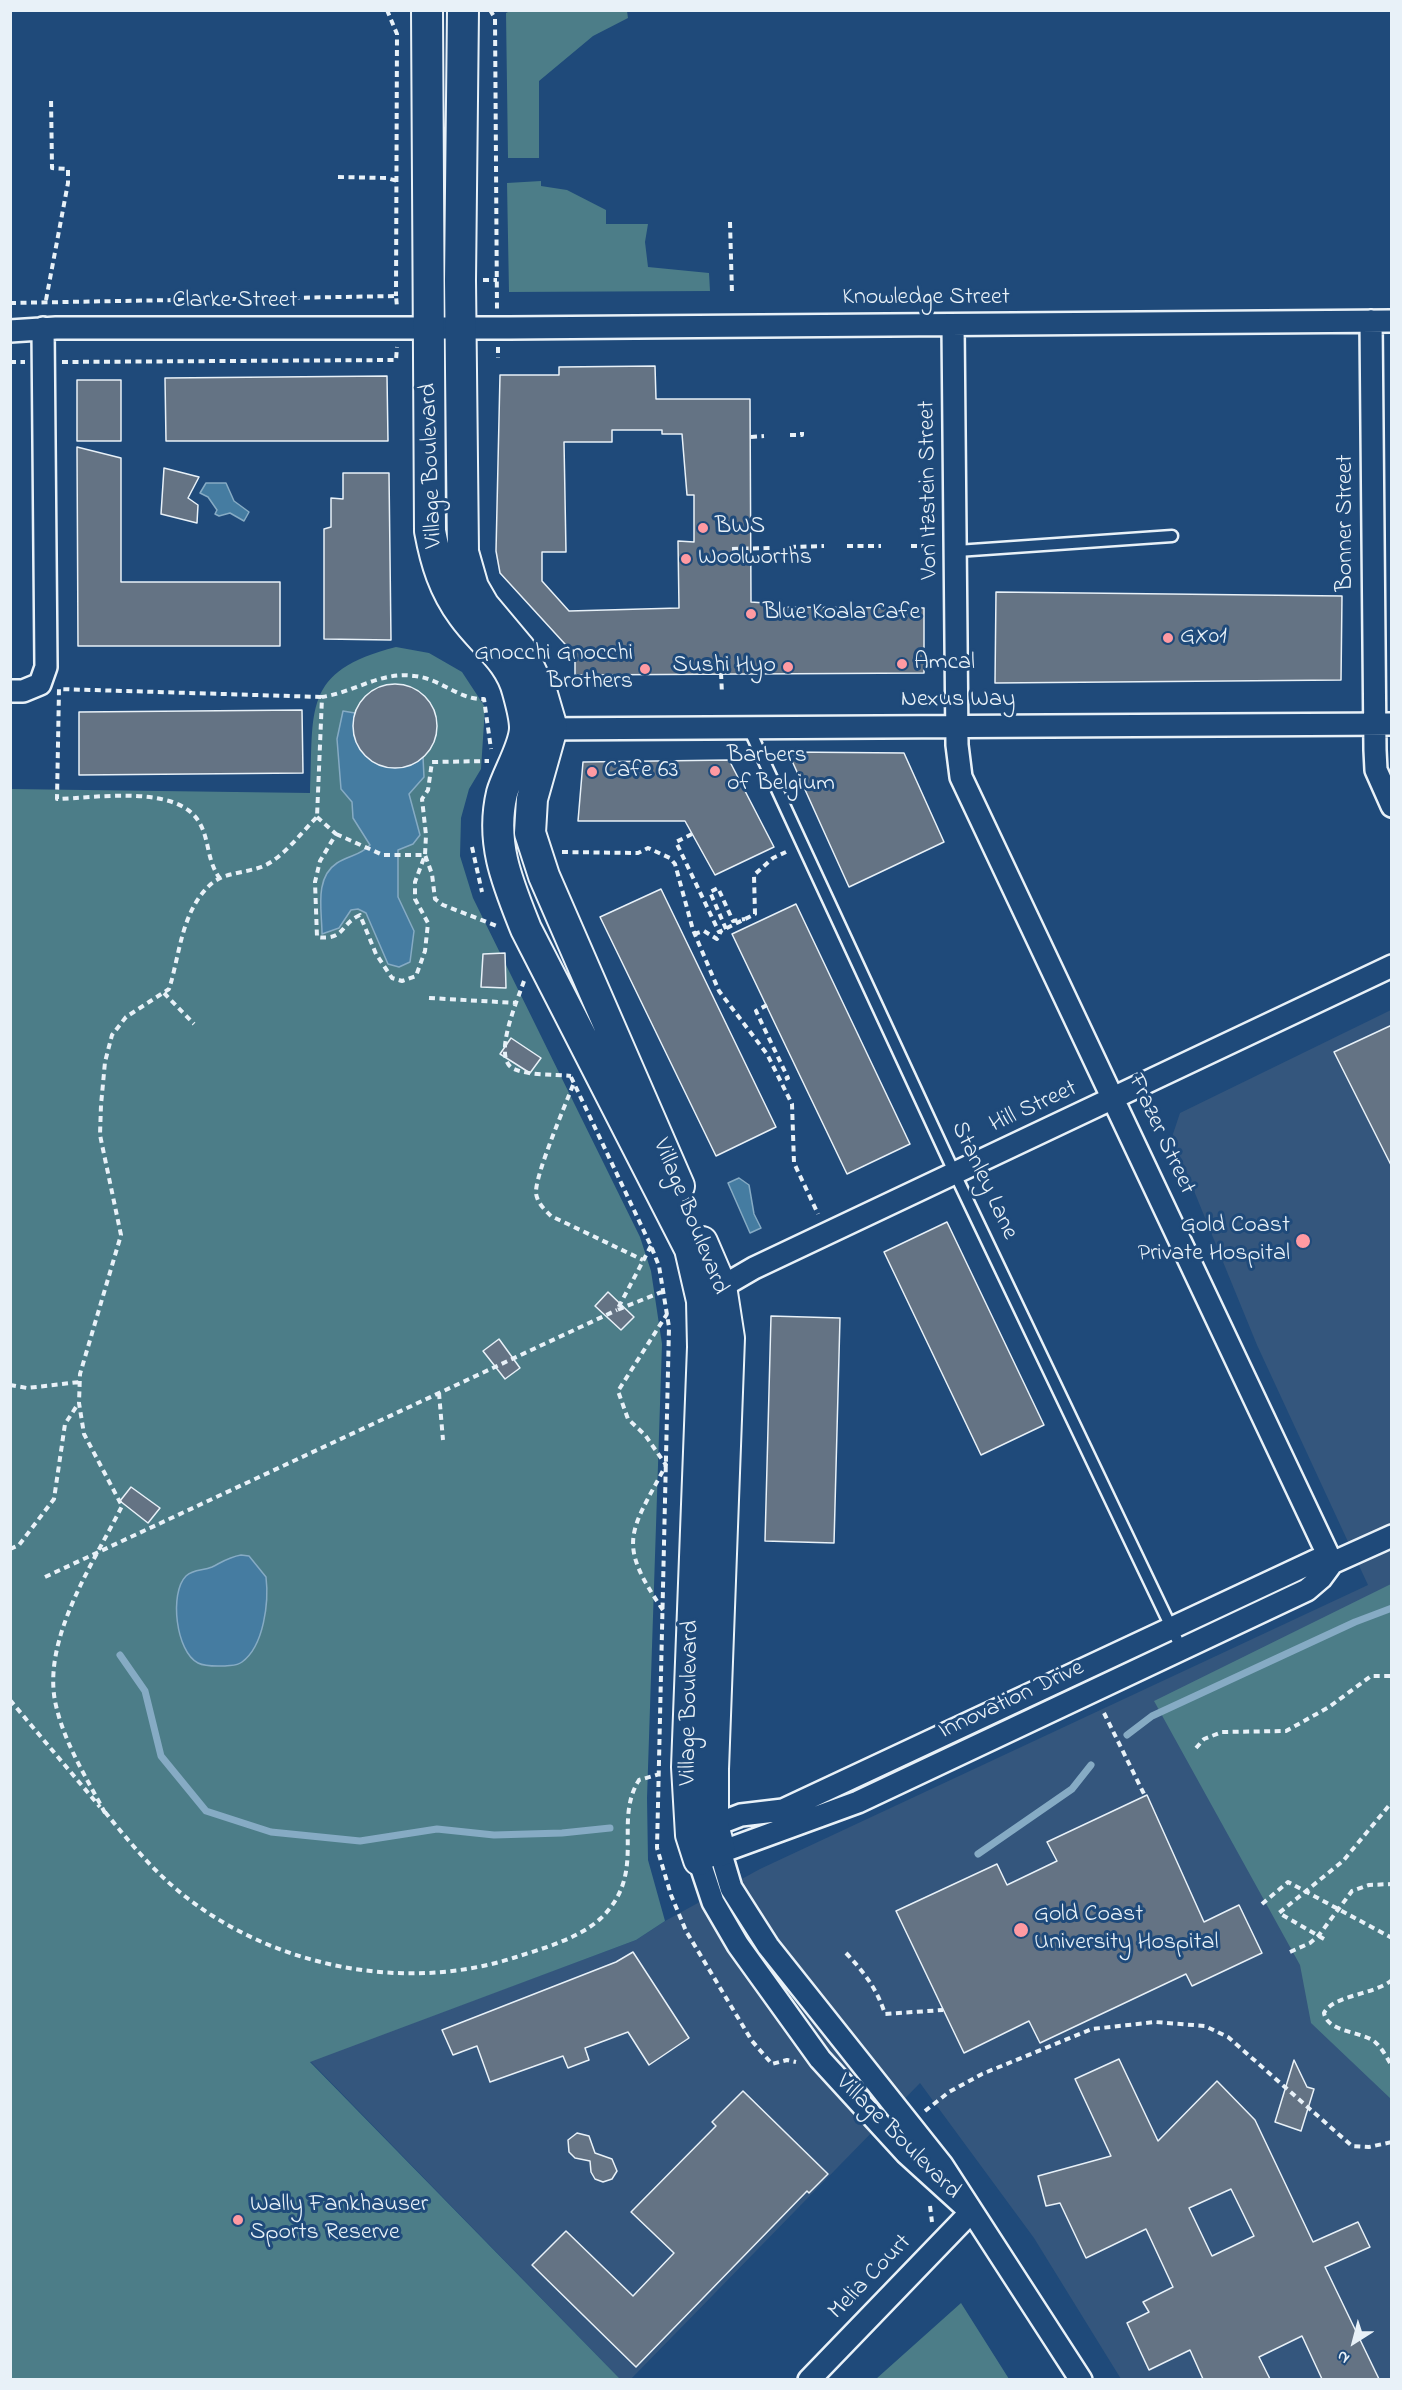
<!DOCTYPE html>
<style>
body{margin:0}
#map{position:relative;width:1402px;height:2390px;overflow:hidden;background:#1f4a7a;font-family:"Indie Flower",sans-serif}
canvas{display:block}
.frame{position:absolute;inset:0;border:12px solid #e8f1f8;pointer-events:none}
.north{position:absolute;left:1324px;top:2312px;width:60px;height:60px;-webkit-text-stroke:4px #1f4a7a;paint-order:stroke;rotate:216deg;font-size:16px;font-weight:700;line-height:24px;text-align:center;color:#e8f1f8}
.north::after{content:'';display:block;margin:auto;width:21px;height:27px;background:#e8f1f8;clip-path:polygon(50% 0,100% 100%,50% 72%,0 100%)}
</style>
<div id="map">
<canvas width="1402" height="2390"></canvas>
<div class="frame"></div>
<div class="north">N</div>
</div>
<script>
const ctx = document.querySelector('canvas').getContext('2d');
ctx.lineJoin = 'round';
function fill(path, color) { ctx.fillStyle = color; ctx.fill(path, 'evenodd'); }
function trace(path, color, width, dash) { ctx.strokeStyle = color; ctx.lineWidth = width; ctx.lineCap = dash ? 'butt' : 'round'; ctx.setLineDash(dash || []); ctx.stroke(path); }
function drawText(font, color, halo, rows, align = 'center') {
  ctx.font = font + ' "Indie Flower",sans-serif'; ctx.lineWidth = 6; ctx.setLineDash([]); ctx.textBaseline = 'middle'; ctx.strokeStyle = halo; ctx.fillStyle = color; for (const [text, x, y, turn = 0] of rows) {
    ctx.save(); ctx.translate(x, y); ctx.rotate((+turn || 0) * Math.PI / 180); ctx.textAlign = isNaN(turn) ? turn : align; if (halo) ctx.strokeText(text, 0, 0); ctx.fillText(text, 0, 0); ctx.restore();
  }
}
fill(new Path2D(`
 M1391 1010V2379H1121L1034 2238 920 2083 631 2379H620L310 2061 636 1940 665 1921 760 1869 1368 1585 1257 1345 1172 1137 1180 1113Z`), '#34567d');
fill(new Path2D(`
 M512 10 627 11 628 18 593 36 539 81V158H508L506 13Z
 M541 181V186L567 190 606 210V224H648L645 242 648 267 709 273 710 291 509 292 507 183Z
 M396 647 429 653 462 672 485 707 481 769 469 789 461 818 460 856 473 898 640 1237 651 1271 662 1344 647 1798 648 1860 665 1921 636 1940 310 2062 620 2379H11L10 789 310 793C314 710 301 671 396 647Z
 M1391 1584V2099L1311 2023 1300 1965 1154 1701Z
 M961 2303 1009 2379H876Z`), '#4c7d88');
const water = new Path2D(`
 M206 483H226L234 501 249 512 244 521 230 513 219 516 215 514 217 510 208 497 200 493Z
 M343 711 355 713C349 758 386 780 423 757L424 777 409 794 420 835 413 844 398 850V897L414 931 410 962 399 967 388 964 366 913 358 909 351 910 339 928 322 934C322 911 314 878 337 863 349 855 360 856 370 845L353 818 352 802 341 789 337 739Z
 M739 1178 749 1185 754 1214 761 1228 750 1233 728 1183Z
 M241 1555 249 1556 266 1577C269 1602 264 1646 242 1662 237 1666 231 1665 225 1666 216 1666 206 1667 198 1663 176 1652 169 1593 186 1576 194 1569 203 1571 212 1567 222 1562 229 1557 241 1555Z`);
fill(water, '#457ca1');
trace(water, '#86abc4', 1.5);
trace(new Path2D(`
 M120 1655 145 1691 161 1756 206 1811 271 1832 360 1841 437 1829 494 1835 562 1833 610 1828
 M1127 1735 1152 1716 1355 1622 1392 1608
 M978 1854 1072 1789 1091 1765`), '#86abc4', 7);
const building = new Path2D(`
 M655 366 656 399H750L751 602 765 603 766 607 924 608V673L575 675V655L500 573 496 551 500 375H559V367ZM612 430H662V434H682L687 495H694V542L678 541 679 608 569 611 542 581V552H566L564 442H612Z
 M387 376 388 441H166L165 378Z
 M77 380H121V441H77Z
 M77 447 121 458V582H280V646H78Z
 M164 468 199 477 188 498 198 505 197 523 161 514Z
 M343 473H389L391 640 324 639V529L331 527V498L343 499Z
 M996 592 1342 596 1341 680 995 683Z
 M353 726a42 42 0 1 1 84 0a42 42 0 1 1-84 0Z
 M302 710 303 773 79 775V712Z
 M788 752 904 753 944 842 849 887Z
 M729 760 774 847 715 875 685 821H578L583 762Z
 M661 889 776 1127 716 1156 600 917Z
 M796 904 910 1144 847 1174 732 934Z
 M505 953 506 988 481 987 483 954Z
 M1392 1025V1167L1334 1052Z
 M511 1038 541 1058 530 1073 500 1054Z
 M947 1222 1044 1425 981 1455 884 1252Z
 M608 1292 634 1317 621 1330 595 1306Z
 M771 1316 840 1318 834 1543 765 1541Z
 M499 1339 520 1368 505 1379 483 1351Z
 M131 1487 160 1508 148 1523 120 1501Z
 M1147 1795 1204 1922 1239 1905 1262 1953 1192 1986 1186 1974 1040 2043 1029 2021 964 2053 896 1911 997 1864 1007 1885 1057 1861 1047 1842Z
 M633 1952 689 2038 649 2065 628 2032 585 2048 589 2060 568 2068 563 2056 490 2082 477 2046 453 2055 442 2030 616 1962Z
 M1119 2059 1158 2141 1217 2081 1255 2120 1313 2242 1358 2222 1370 2247 1325 2267 1379 2379H1322L1302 2336 1259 2357 1270 2379H1203L1190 2350 1149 2370 1127 2323 1149 2312 1143 2302 1173 2287 1146 2229 1086 2258 1060 2203 1046 2206 1038 2176 1111 2156 1075 2079ZM1231 2189 1254 2236 1212 2256 1189 2208Z
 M1294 2060 1307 2087 1314 2089 1301 2131 1275 2122Z
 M743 2091 828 2174 809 2193 807 2191 636 2367 532 2265 566 2231 633 2296 674 2253 631 2212 716 2126 712 2122Z
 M577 2133 589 2136 595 2153 612 2159 617 2171 612 2179 603 2182 595 2179 591 2172 590 2161 575 2158 569 2152 568 2140Z`);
fill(building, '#647384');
trace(building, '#e8f1f8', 1.5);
const lane = new Path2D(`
 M957 551 1172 536
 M749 729 955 1174 1182 1650`);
const street = new Path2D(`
 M1371 321 1375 750 1376 770 1392 806
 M953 325 957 745 961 777 1332 1563
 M10 331 56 328H509L1392 321
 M10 691H23L40 684 46 667 43 328
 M537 729 1392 724
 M711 1293 754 1268 1392 966
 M702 1830 741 1815 783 1810 1317 1560 1332 1563
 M720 1851 731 1888 768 1946 942 2165 1081 2380
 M971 2212 906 2153 820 2059 738 1945 713 1902 699 1860 858 1802 1307 1590 1321 1578 1332 1563 1392 1536
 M809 2380 971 2212`);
const secondary = new Path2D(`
 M427 10 430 531C436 563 444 589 463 615 482 642 510 659 518 692 521 703 525 717 525 728 525 746 507 775 502 793 490 843 508 884 526 929L690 1249 702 1301 703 1347 687 1767 691 1835 699 1860
 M463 10 460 280 463 552 473 587 484 606 520 649 542 694 552 728 532 799 530 833 544 876 679 1186
 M702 1242 721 1286 729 1338 713 1769V1825L720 1851`);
trace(lane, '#e8f1f8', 15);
trace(street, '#e8f1f8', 26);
trace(secondary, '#e8f1f8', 34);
trace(new Path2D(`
 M387 10 397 34 396 296
 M490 10 495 18 497 309
 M338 177 386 178 398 181
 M730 222 732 294
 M483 280H497
 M46 300 68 183V169L52 168 51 97
 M10 303 396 296 397 307
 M498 347V358
 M10 362H25
 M62 362 396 360 397 347
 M790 435H802V432
 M751 437 764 436
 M847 546H881
 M911 546H929
 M790 547 824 546
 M732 549 770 548
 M721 673 722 694
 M317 817 336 834 320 861 315 882 317 937C345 941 340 924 360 915L376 954 392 978 402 981 416 976 425 951 428 923 415 899V882L425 855 426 835 422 799 428 790 432 762 489 761
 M336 834 383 855H425L432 874 435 899 443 905 497 926
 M692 834 676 842 719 932 755 914 754 875 773 858 786 852
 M472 847 482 892
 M562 852 638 853 648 848 670 858 675 864 693 930 719 991 767 1054 792 1104 794 1163 818 1214
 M220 879C206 859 210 840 199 822 177 784 95 798 57 799L59 689 322 697
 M726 929 710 892 718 888 733 921 745 919
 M694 934 704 931 717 939 721 931
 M524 981C518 999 491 1059 514 1069 530 1076 554 1074 571 1076
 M164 993 194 1024
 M429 998 517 1003
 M767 1005 756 1011 788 1078 781 1081
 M571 1077 651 1246 659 1266 669 1327 657 1848 671 1895 686 1931 752 2041 772 2064 787 2060 796 2062
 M573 1085C565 1106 535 1175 536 1193 537 1203 545 1210 551 1216L643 1260
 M651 1246 617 1310 664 1291
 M10 1385 27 1388 80 1382
 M439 1393 443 1440
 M10 1549 19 1545 54 1499 65 1424 78 1404
 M45 1577 617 1310
 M663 1610C616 1542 630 1533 666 1465L645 1435 628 1419 618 1391 667 1314
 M10 1700 100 1807
 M1104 1713 1145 1796
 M1196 1748 1204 1739 1222 1732 1286 1731 1329 1707 1371 1676H1392
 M105 1812C127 1839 149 1866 176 1889 266 1965 400 1994 513 1958 541 1949 578 1939 600 1919 649 1873 612 1823 639 1780L660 1774
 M105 1813C86 1777 63 1741 55 1701 43 1637 94 1562 122 1506L84 1434 79 1403 80 1374 121 1235 100 1135 101 1105 105 1062 112 1035 126 1017 169 989C180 955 181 911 211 884 227 870 253 874 271 862 288 851 302 832 317 817L322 697C355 692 381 671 415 676 441 679 459 700 484 699L491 749
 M1262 1904 1288 1882 1392 1938
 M1324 1939 1279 1913 1343 1861 1392 1802
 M1290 1952 1310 1943 1319 1935 1352 1891 1369 1885 1392 1884
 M846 1953C864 1972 877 1989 885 2014L943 2010
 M1392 1980C1374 1995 1333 1995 1324 2013 1328 2033 1362 2031 1375 2042 1382 2048 1387 2058 1392 2066
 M925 2111 949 2092 982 2074 1092 2029 1155 2022 1205 2026 1228 2037 1352 2146 1369 2147 1392 2142
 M930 2206 932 2222`), '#e8f1f8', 4, [6, 4.5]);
trace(lane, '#1f4a7a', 10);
trace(street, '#1f4a7a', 21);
trace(secondary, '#1f4a7a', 30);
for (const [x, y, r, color] of [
 [703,528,6,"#ff9aa2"],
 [686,559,6,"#ff9aa2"],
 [751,614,6,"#ff9aa2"],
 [1168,638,6,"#ff9aa2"],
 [902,664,6,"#ff9aa2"],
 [788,667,6,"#ff9aa2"],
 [645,669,6,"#ff9aa2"],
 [715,771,6,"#ff9aa2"],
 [592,772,6,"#ff9aa2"],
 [1303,1241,8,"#ff9aa2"],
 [1021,1930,8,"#ff9aa2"],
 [238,2220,6,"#ff9aa2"]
]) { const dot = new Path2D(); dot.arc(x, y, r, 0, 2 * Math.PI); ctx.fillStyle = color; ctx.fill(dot); trace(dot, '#1f4a7a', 2); }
drawText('24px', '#e8f1f8', '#1f4a7a', [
 ["Knowledge Street",926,299],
 ["Clarke Street",235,302],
 ["Village Boulevard",433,466,-92],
 ["Von Itzstein Street",930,490,-91],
 ["Bonner Street",1347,523,-90],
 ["Nexus Way",958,701],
 ["Hill Street",1034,1108,-25],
 ["Frazer Street",1160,1135,65],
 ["Stanley Lane",983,1181,65],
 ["Village Boulevard",689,1217,68],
 ["Innovation Drive",1012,1701,-25],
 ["Village Boulevard",691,1703,-89],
 ["Village Boulevard",897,2138,45],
 ["Melia Court",871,2278,-46]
]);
drawText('24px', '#e8f1f8', '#1f4a7a', [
 ["BWS",715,528],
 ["Woolworths",698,559],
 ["Blue Koala Cafe",763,614],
 ["GX01",1180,638],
 ["Gnocchi Gnocchi",633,655,"right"],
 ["Brothers",633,683,"right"],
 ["Amcal",914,664],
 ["Sushi Hyo",776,667,"right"],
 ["Barbers",727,757],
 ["of Belgium",727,785],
 ["Cafe 63",604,772],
 ["Gold Coast",1290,1227,"right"],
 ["Private Hospital",1290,1255,"right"],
 ["Gold Coast",1034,1916],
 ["University Hospital",1034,1944],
 ["Wally Fankhauser",250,2206],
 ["Sports Reserve",250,2234]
], 'left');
</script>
